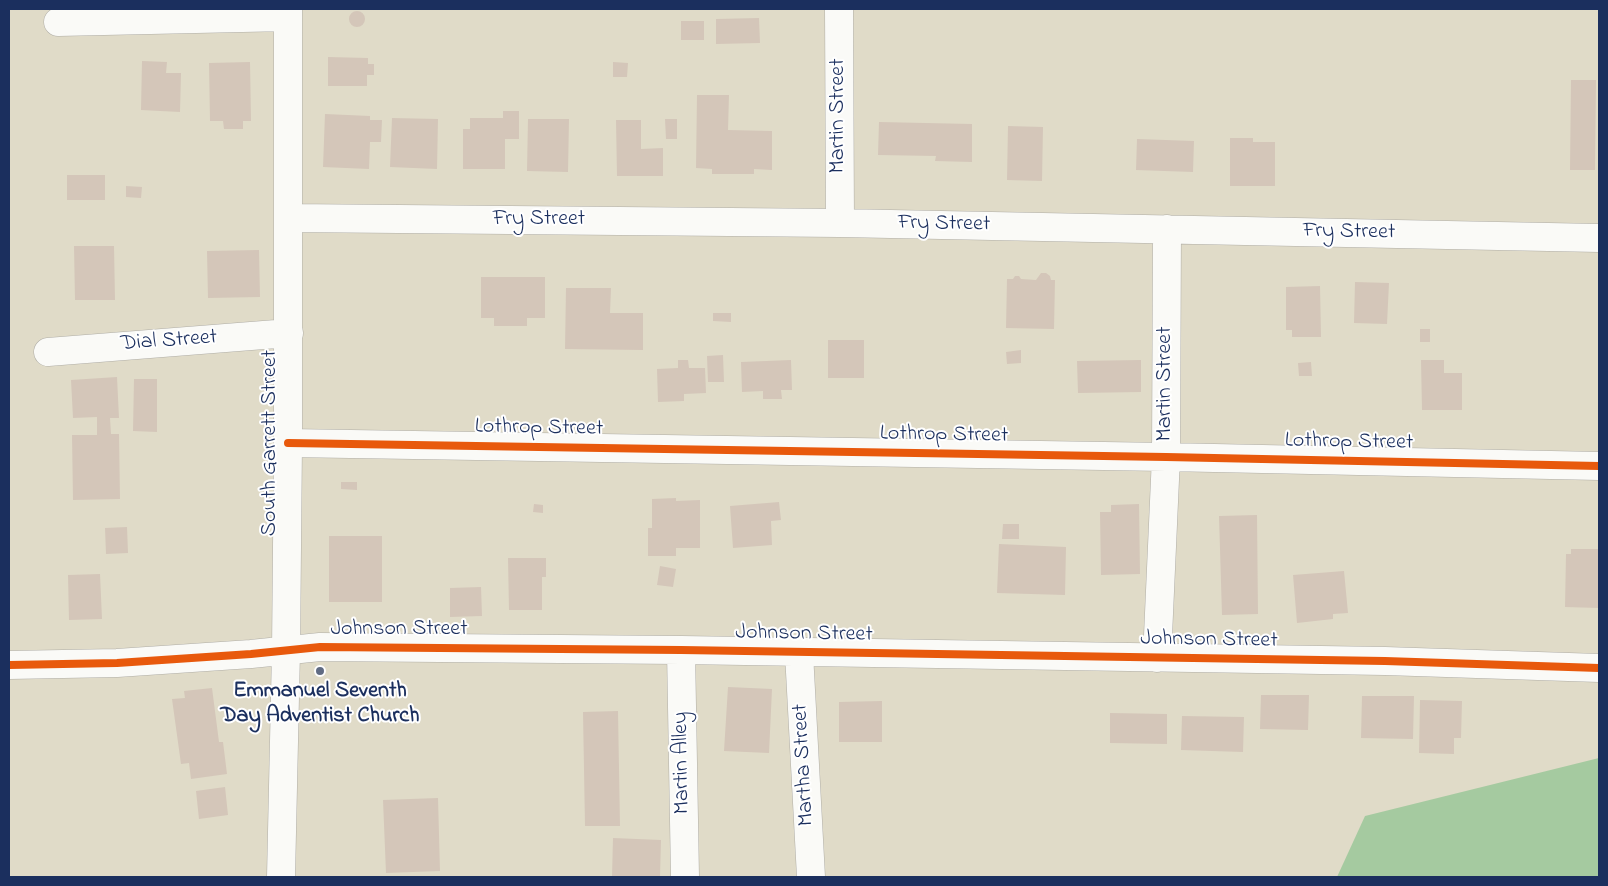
<!DOCTYPE html>
<style>
body{margin:0}
#map{position:relative;width:1608px;height:886px;overflow:hidden;background:#e0dbc8;font-family:"Indie Flower",sans-serif}
canvas{display:block}
.frame{position:absolute;inset:0;border:10px solid #1b2f5e;pointer-events:none}
</style>
<div id="map">
<canvas width="1608" height="886"></canvas>
<div class="frame"></div>
</div>
<script>
const ctx = document.querySelector('canvas').getContext('2d');
ctx.lineJoin = 'round';
function fill(path, color) { ctx.fillStyle = color; ctx.fill(path, 'evenodd'); }
function trace(path, color, width, dash) { ctx.strokeStyle = color; ctx.lineWidth = width; ctx.lineCap = dash ? 'butt' : 'round'; ctx.setLineDash(dash || []); ctx.stroke(path); }
function drawText(font, color, halo, rows, align = 'center') {
  ctx.font = font + ' "Indie Flower",sans-serif'; ctx.lineWidth = 4; ctx.setLineDash([]); ctx.textBaseline = 'middle'; ctx.strokeStyle = halo; ctx.fillStyle = color; for (const [text, x, y, turn = 0] of rows) {
    ctx.save(); ctx.translate(x, y); ctx.rotate((+turn || 0) * Math.PI / 180); ctx.textAlign = isNaN(turn) ? turn : align; if (halo) ctx.strokeText(text, 0, 0); ctx.fillText(text, 0, 0); ctx.restore();
  }
}
fill(new Path2D(`
 M1599 758V877H1337L1365 816Z`), '#a5caa0');
fill(new Path2D(`
 M349 19a8 8 0 1 1 16 0a8 8 0 1 1-16 0Z
 M759 18 760 43 716 44V19Z
 M681 21H704V40H681Z
 M328 57 368 58V64H374V75H367V86H328Z
 M142 61 167 62 166 73H181L180 112 141 110Z
 M250 62 251 121H243V129H224L223 121H210L209 63Z
 M613 62 628 63 627 77H613Z
 M1571 80H1596L1595 170H1570Z
 M697 95H729L728 130 772 131V170L754 169V174H712V169L696 168Z
 M503 111H519V139H505V169H463V129H470V118H503Z
 M325 114 370 116V120H382L381 142H370L369 169 323 167Z
 M392 118 438 119 437 169 390 167Z
 M528 119H569L568 172 527 171Z
 M665 119H677V139H666Z
 M616 120H641V149L663 148V176H617Z
 M879 122 972 124V162L935 161 936 156 878 155Z
 M1008 126 1043 127 1042 181 1007 180Z
 M1230 138H1253V142H1275V186H1230Z
 M1137 139 1194 141 1193 172 1136 170Z
 M67 175H105V200H67Z
 M126 186 142 187 141 198 126 197Z
 M74 246H114L115 300H75Z
 M259 250 260 297 208 298 207 251Z
 M1041 273H1046L1050 276 1051 280H1055L1054 329 1006 328 1007 279H1013L1015 276H1019L1021 279 1036 280Z
 M481 277H545V318H527V326H494V318H481Z
 M1355 282 1389 283 1387 324 1354 323Z
 M1320 286 1321 337H1292V330H1286V287Z
 M566 288H611L610 313H643V350L565 349Z
 M713 313H731V322L713 321Z
 M1420 329H1430V342H1420Z
 M828 340H864V378H828Z
 M1021 350V363L1007 364 1006 352Z
 M723 355 724 382H708L707 356Z
 M678 360H688L689 368H705L706 393 684 394V401L658 402 657 369 678 368Z
 M791 360 792 390H781L782 399H763V391L742 392 741 362Z
 M1141 360V392L1078 393 1077 361Z
 M1421 360H1444V373H1462V410H1422Z
 M1311 362 1312 376H1299L1298 363Z
 M117 377 119 418H110L111 434H119L120 499 73 500 72 435H97V417L73 418 71 380Z
 M134 379H157V432L133 431Z
 M341 482H357V490L341 489Z
 M676 498V501L700 500V548H676V556H648V528H652V499Z
 M779 502 781 520 771 521 772 545 733 548 730 506Z
 M534 504 543 505V513L533 512Z
 M1139 504 1140 574 1101 575 1100 512H1111V505Z
 M1257 515 1258 614 1222 615 1219 516Z
 M1003 524H1019V539H1002Z
 M127 527 128 553 106 554 105 528Z
 M329 536H382V602H329Z
 M999 544 1066 547 1065 595 997 593Z
 M1571 549H1599V608L1565 607 1566 554H1571Z
 M508 558H546V577H542V610H509Z
 M660 566 676 569 673 587 657 585Z
 M1344 571 1348 613 1333 614V619L1297 623 1293 575Z
 M100 574 102 619 69 620 68 575Z
 M481 587 482 616 450 617V588Z
 M728 687 772 689 769 753 724 751Z
 M212 688 219 742H223L227 774 191 779 189 763 181 764 172 699 185 698 184 691Z
 M1261 695H1309L1308 730 1260 729Z
 M1362 696H1414L1413 739 1361 738Z
 M1420 700 1462 701 1461 738H1454V754L1419 753Z
 M882 701V742H839V702Z
 M618 711 620 826H585L583 712Z
 M1110 713 1167 714V744L1110 743Z
 M1182 716 1244 717 1243 752 1181 750Z
 M225 787 228 815 199 819 196 791Z
 M438 798 440 871 386 873 383 800Z
 M613 838 661 840 660 877H612Z`), '#d4c6b9');
const minor = new Path2D(`
 M839 9 840 223
 M58 22 288 17
 M289 218 840 223 1599 238
 M48 352 289 333
 M288 443 1166 457 1599 466
 M681 650 685 877
 M799 653 811 877
 M1157 658 1166 457 1167 229
 M9 665 117 663 251 654 320 647 681 650 1385 661 1599 668
 M281 877 286 651 288 443V9`);
trace(minor, '#afada6', 29);
trace(minor, '#fafaf7', 28);
trace(new Path2D(`
 M288 443 1166 457 1599 466
 M9 665 117 663 251 654 320 647 681 650 1385 661 1599 668`), '#e8590c', 8);
for (const [x, y, r, color] of [
 [320,671,5,"#606b83"]
]) { const dot = new Path2D(); dot.arc(x, y, r, 0, 2 * Math.PI); ctx.fillStyle = color; ctx.fill(dot); trace(dot, '#fff', 2); }
drawText('22px', '#1b2f5e', '#fff', [
 ["Martin Street",839,116,-90],
 ["Fry Street",539,220],
 ["Fry Street",944,225,1],
 ["Fry Street",1349,233,1],
 ["Dial Street",169,342,-4],
 ["Martin Street",1166,384,-90],
 ["Lothrop Street",539,429,1],
 ["Lothrop Street",944,436,1],
 ["South Garrett Street",271,443,-90],
 ["Lothrop Street",1349,443,1],
 ["Johnson Street",399,630],
 ["Johnson Street",804,635,1],
 ["Johnson Street",1209,641,1],
 ["Martin Alley",683,763,-91],
 ["Martha Street",805,765,-93]
]);
drawText('bold 22px', '#1b2f5e', '#fff', [
 ["Emmanuel Seventh",320,692],
 ["Day Adventist Church",320,717]
]);
</script>
